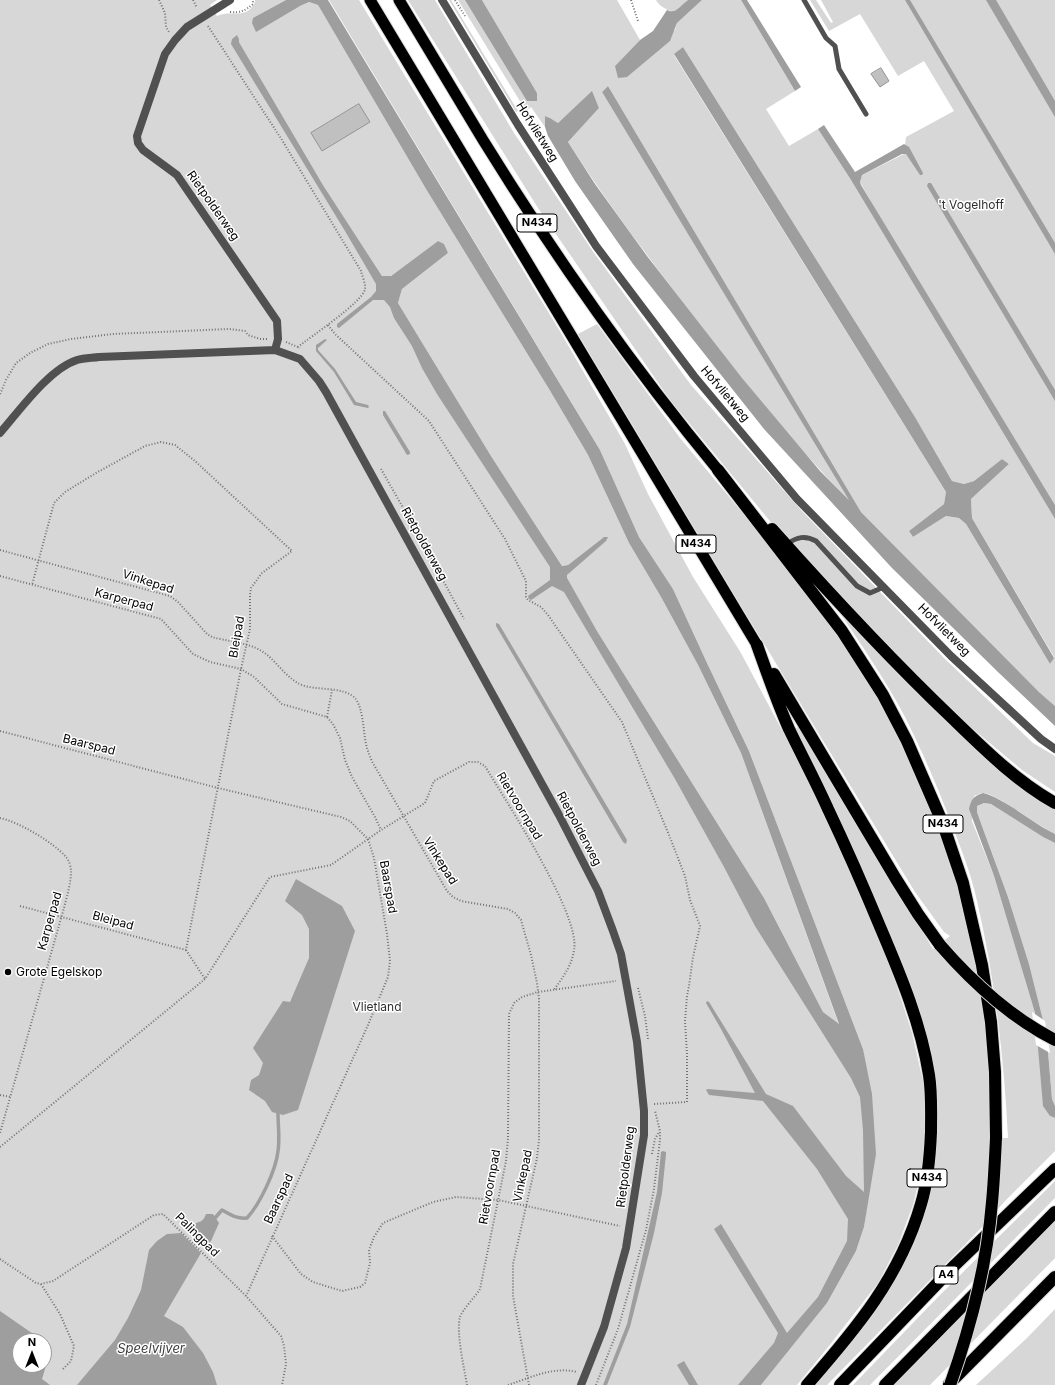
<!DOCTYPE html>
<style>
body{margin:0}
#map{position:relative;width:1055px;height:1385px;overflow:hidden;background:#fff;font-family:Inter,sans-serif}
canvas{display:block}
.north{position:absolute;left:12px;top:1333px;width:40px;height:40px;box-sizing:border-box;background:#fff;border:1px solid #999;border-radius:50%;rotate:0deg;font-size:11px;font-weight:700;line-height:16px;text-align:center;color:#000}
.north::after{content:'';display:block;margin:auto;width:14px;height:18px;background:#000;clip-path:polygon(50% 0,100% 100%,50% 72%,0 100%)}
</style>
<div id="map">
<canvas width="1055" height="1385"></canvas>
<div class="north">N</div>
</div>
<script>
const ctx = document.querySelector('canvas').getContext('2d');
ctx.lineJoin = 'round';
function fill(path, color) { ctx.fillStyle = color; ctx.fill(path, 'evenodd'); }
function trace(path, color, width, dash) { ctx.strokeStyle = color; ctx.lineWidth = width; ctx.lineCap = dash ? 'butt' : 'round'; ctx.setLineDash(dash || []); ctx.stroke(path); }
function drawText(font, color, halo, rows, align = 'center') {
  ctx.font = font + ' Inter,sans-serif'; ctx.lineWidth = 3; ctx.setLineDash([]); ctx.textBaseline = 'middle'; ctx.strokeStyle = halo; ctx.fillStyle = color; for (const [text, x, y, turn = 0] of rows) {
    ctx.save(); ctx.translate(x, y); ctx.rotate((+turn || 0) * Math.PI / 180); ctx.textAlign = isNaN(turn) ? turn : align; if (halo) ctx.strokeText(text, 0, 0); ctx.fillText(text, 0, 0); ctx.restore();
  }
}
fill(new Path2D(`
 M0 0H217L210 5 217 16C231 9 246 21 255 2V0H286L254 18 300 6 309 2 318 5 426 189 549 389 588 455 629 543 661 597 698 665 741 753 839 1025 823 1012 764 898 597 631 566 578 567 575 604 537 568 565 562 566 491 456 398 303 402 289 448 253 438 241 391 276H382L323 185 239 42V39L237 36 232 39 861 1079 869 1152 866 1194 853 1241 819 1305 752 1385H0ZM20 1341H44V1365H20Z
 M329 0H359L561 333 625 444 648 494 693 577 741 653 802 768 849 864 883 943 912 1033 925 1090 924 1153 919 1180 913 1205 898 1245 878 1283 829 1346 797 1385H761L827 1303 856 1251 864 1227 869 1191 863 1049 749 751 707 663 673 589 639 537 600 450Z
 M408 0H435L514 133 594 253 691 385 801 510 944 658 1033 743 1055 756V792L1022 770 941 702 774 526 670 400 538 208Z
 M449 0H451L518 111 516 112Z
 M458 0H465L537 101V93L482 0H617L640 40 615 66 675 30 677 23 702 0H741L795 91 766 109 789 146 818 129 851 180 1055 519V706L1039 692 861 512 608 86 602 92 850 501C794 445 744 382 696 319 651 261 607 203 568 142L599 108 592 92 558 123 550 118 545 116V127L531 107 526 111ZM683 47 915 417 952 481 964 484 974 481 1002 459 1009 464 971 499 972 518 1054 657 1050 664 966 524 959 518 946 516 913 537 909 531 944 504 946 492 674 55Z
 M656 0H688C680 7 675 15 666 9 661 6 659 5 656 0Z
 M810 0H816L831 23 833 22 821 0H1055V505L875 209 860 182 862 175 904 154 906 137 954 111 924 61 898 76 860 14 829 31Z
 M597 324 680 438 761 535 845 644 885 708 922 783 964 901 979 968 990 1072V1138H1008C1004 1057 995 979 977 901 971 873 960 846 950 820 937 785 922 751 905 717 885 679 860 643 836 607L934 709 988 760 1055 807V834C1040 827 996 793 983 793 980 793 977 795 974 796L972 821 994 876 1035 1013 1050 1116 1055 1118V1151L1005 1201 981 1228 827 1385H813L883 1299 913 1244 926 1204 932 1067 793 730 798 727 933 949 950 936 944 932 915 892 735 596 578 334Z
 M984 803 991 804 1043 837 1055 843V1106L1052 1099 1048 1052 1043 1020 1029 964 1008 897 977 812V806Z
 M1055 1181V1198L870 1385H853L938 1297Z
 M1055 1221V1258L930 1385H894Z
 M1055 1309V1385H976L1027 1338Z`), '#d7d7d7');
fill(new Path2D(`
 M286 0H328L600 450 639 537 673 589 707 663 749 751 863 1049 872 1094 876 1154 864 1227 856 1251 827 1303 761 1385H738L774 1343 778 1333 714 1229 721 1224 787 1333 818 1297 847 1241 848 1219 817 1169 763 1101 709 1095 706 1090 708 1089 755 1093 721 1029 706 1003 707 1001 709 1002 766 1094 793 1106 846 1176 864 1192 863 1130 860 1097 851 1078 755 926 724 867 675 779 564 592 552 586 531 600 529 599 528 596 550 580V567L437 394 422 368 412 346 394 318 390 307 384 300H373L339 328 337 327V324L371 297 376 291V284L345 231 231 44 232 39 237 35 239 39V42L323 185 382 276H391L438 241 444 244 448 253 402 289 398 303 491 456 562 566 568 565 604 537H608L606 541 567 575V578L597 631 764 898 823 1012 839 1024 741 753 698 665 661 597 629 543 588 455 549 389 426 189 318 5 309 2 300 6 256 32 252 23 253 18Z
 M465 0H482L537 93V101H527Z
 M688 0H702L677 23 670 41 627 77 618 78 615 66 640 40 653 31 667 10C675 15 681 5 688 0Z
 M741 0H747L801 87 795 91Z
 M905 0H910L1055 243V254Z
 M986 0H996L1055 101V117Z
 M683 47 915 417 952 481 964 484 974 481 1002 459 1009 464 971 499 972 518 1054 658 1050 664 966 524 959 518 946 516 913 537 909 531 944 504 946 492 674 54Z
 M608 86 861 512 1039 692 1055 706V726L999 673 892 568 764 429 633 264 575 181 548 136 545 127V116L550 118 558 123 592 91 599 108 568 142 595 184 647 256 742 378 820 471 849 500 602 92Z
 M824 125 855 172 904 144 909 147 923 173 922 175H920L906 154H902L862 175 860 182 861 185 1055 505V519L851 180 818 129Z
 M928 183H931L1055 390V401L927 186Z
 M325 339 327 340 318 348V350L335 369 356 402 368 405 369 407 368 408 354 405 334 372 316 351V345Z
 M383 411H385L410 452V454L407 455 383 415Z
 M496 623 499 624 627 840 626 844 623 842 496 626Z
 M983 793C1006 799 1032 823 1055 834V843L1043 837 991 804 984 803 977 806V812L982 826 1008 897 1029 964 1043 1020 1048 1052 1052 1099 1055 1106V1118L1050 1116 1043 1106 1035 1013 994 876 969 809C971 800 973 796 983 793Z
 M296 879 342 906 355 931 298 1110 283 1115 272 1112 265 1101 249 1090 251 1080 259 1075 263 1063 253 1048 283 1001 290 1002 309 958V929L302 915 285 901Z
 M663 1151 666 1152V1154L662 1193 654 1233 630 1327 607 1385H603L627 1324 657 1192 661 1152Z
 M206 1214H213L219 1223 211 1241 205 1247 189 1231C189 1230 193 1225 193 1225 200 1220 202 1224 206 1214Z
 M181 1233 201 1253 164 1316 183 1327 203 1353 213 1372 217 1385H77L115 1340 128 1318 141 1290 149 1250 157 1241 167 1234Z
 M0 1311 39 1338 41 1341H20V1365H44V1349L48 1359 42 1379 50 1385H0Z
 M684 1361 698 1385H689L677 1365Z`), '#9e9e9e');
fill(new Path2D(`
 M1032 1012 1045 1021 1050 1053 1036 1045Z`), '#fff');
trace(new Path2D(`
 M215 1218 222 1210C231 1215 237 1219 247 1218 260 1204 276 1170 278 1151 280 1139 278 1125 278 1113`), '#9e9e9e', 3.5);
const building = new Path2D(`
 M881 68 889 81 880 87 871 74Z
 M359 104 370 122 322 151 311 133Z`);
fill(building, '#c0c0c0');
trace(building, '#949494', 1);
const trunk = new Path2D(`
 M370 0 757 645
 M399 0C427 47 455 94 483 140 554 255 632 366 718 470`);
const motorway = new Path2D(`
 M718 470 842 631 883 695 907 741 943 824 963 883 982 965 991 1022 995 1072 996 1138
 M772 529C830 594 889 658 952 718 984 749 1016 781 1055 803
 M757 645C767 673 777 702 789 729 802 756 816 782 828 809 847 849 864 888 881 929 901 976 921 1024 929 1075 932 1094 931 1113 931 1132 930 1156 928 1181 921 1204 900 1277 856 1329 807 1385
 M774 674 896 879 918 914 940 945
 M949 1384 1055 1277
 M840 1385 955 1265 1055 1169
 M885 1385 1055 1212`);
trace(trunk, '#dbdbdb', 13);
trace(motorway, '#dbdbdb', 14);
trace(new Path2D(`
 M159 0 165 13 166 27 169 32
 M193 0 197 8
 M455 0 465 16
 M631 0 638 21
 M230 12C240 13 245 11 253 4V0
 M208 26 282 140 361 271C362 276 366 284 365 289 363 302 310 337 298 347
 M328 325 335 334 429 421 505 539 526 581V597L528 600 541 607 548 615 622 722 669 835 685 876 690 900 700 926 693 957 689 986 687 996 685 1021 687 1054V1102L654 1104
 M286 342 300 348
 M0 394 6 380 16 363 30 353 48 344 71 339 113 334 229 329 245 331 248 335 260 339H268
 M381 469 418 534 464 619
 M0 550 170 596 178 602 207 634 212 637C226 641 248 643 260 650 276 659 285 678 302 685 317 691 343 686 355 698 364 709 363 734 367 748 369 754 371 760 374 765L447 891 453 897 461 901 508 909 515 913 521 920 531 955 537 983 539 999V1140L537 1158 513 1264V1296L529 1385
 M0 576 161 619 193 654 210 662 241 669 254 677 282 704 327 717 333 724 340 738 345 760 352 777 375 817 381 830
 M327 717 332 690
 M0 731 218 788 341 817 350 821 368 839 374 858 387 934 390 961 388 977 368 1025 246 1296
 M0 818C19 822 53 842 66 857 69 860 71 867 71 871 71 883 67 896 64 908L0 1133
 M20 906 186 950 241 669 250 629V595L251 588 262 573 292 551 195 461 175 445 161 442 145 446 96 473 65 492 54 503 32 585
 M186 950 205 979
 M638 988 645 1016 648 1039
 M0 1095 11 1097
 M0 1147 205 979 270 877 331 865 381 830 425 803 434 781 469 762H478L485 766C505 800 581 915 574 950 572 966 562 978 554 990
 M652 1154 655 1139 659 1132
 M272 1236 301 1274 313 1282 342 1291 360 1287 365 1283 370 1263 369 1250 374 1237 383 1223 433 1202 456 1197 498 1200 620 1226
 M0 1259 36 1283 41 1284 53 1281 154 1215 163 1214 246 1296 281 1336 284 1346 286 1364 282 1385
 M41 1284 60 1314 74 1346 71 1361 63 1369
 M467 1385C464 1367 456 1333 460 1317 462 1310 476 1296 480 1289L506 1161 508 1138 509 1014 514 1003 522 997 538 992 616 981
 M508 1385C530 1378 553 1366 577 1372
 M596 1385 618 1329 646 1230 654 1189 660 1140V1131L655 1111`), '#727272', 2, [1, 2]);
trace(new Path2D(`
 M804 0 826 38 835 46 839 69 866 114
 M787 544C797 537 805 535 816 541L857 586 870 593 884 587`), '#505050', 5);
trace(new Path2D(`
 M230 0 187 27 175 40 165 54 137 136 138 143 143 150 177 175 277 321 278 339 275 350
 M442 0 518 125 596 246 694 376 797 499 951 656 1041 739 1055 749
 M0 433C20 410 49 369 77 360 84 358 92 358 99 357L275 350 300 359 319 381 326 392 559 815 598 891 613 931 621 954 637 1042 644 1111V1135L626 1248 604 1327 581 1385`), '#505050', 8);
trace(trunk, '#000', 11);
trace(motorway, '#000', 12);
const motorwayBridge = new Path2D(`
 M940 945C973 983 1010 1017 1055 1040
 M950 1385C971 1326 987 1264 992 1202 994 1181 995 1159 996 1138`);
trace(motorwayBridge, '#dbdbdb', 14, []);
trace(motorwayBridge, '#000', 12);
for (const [x, y, r, color] of [
 [8,972,4,"#000"]
]) { const dot = new Path2D(); dot.arc(x, y, r, 0, 2 * Math.PI); ctx.fillStyle = color; ctx.fill(dot); trace(dot, '#fff', 1.5); }
for (const [x, y, w] of [
 [537,223,40],
 [696,544,40],
 [943,824,40],
 [927,1178,40],
 [946,1275,24]
]) { const box = new Path2D(); box.roundRect(x - w / 2, y - 9, w, 18, 3); ctx.fillStyle = '#fff'; ctx.fill(box); trace(box, '#000', 1); }
drawText('bold 11px', '#000', null, [
 ["N434",537,223],
 ["N434",696,544],
 ["N434",943,824],
 ["N434",927,1178],
 ["A4",946,1275]
]);
drawText('12px', '#000', '#fff', [
 ["Hofvlietweg",537,132,58],
 ["Rietpolderweg",213,206,55],
 ["Hofvlietweg",725,394,50],
 ["Rietpolderweg",424,544,61],
 ["Vinkepad",148,582,18],
 ["Karperpad",124,600,15],
 ["Hofvlietweg",944,630,45],
 ["Bleipad",237,637,-80],
 ["Baarspad",89,745,14],
 ["Rietvoornpad",519,806,59],
 ["Rietpolderweg",579,829,62],
 ["Vinkepad",440,861,58],
 ["Baarspad",388,887,80],
 ["Karperpad",50,921,-74],
 ["Bleipad",113,921,15],
 ["Rietpolderweg",626,1167,-83],
 ["Vinkepad",523,1176,-78],
 ["Rietvoornpad",490,1187,-80],
 ["Baarspad",279,1199,-65],
 ["Palingpad",197,1235,45]
]);
drawText('12px', '#2e2e2e', '#fff', [
 ["'t Vogelhoff",971,205],
 ["Vlietland",377,1007]
]);
drawText('12px', '#000', '#fff', [
 ["Grote Egelskop",16,972]
], 'left');
drawText('italic 13px', '#3f3f3f', '#fff', [
 ["Speelvijver",151,1349]
]);
</script>
